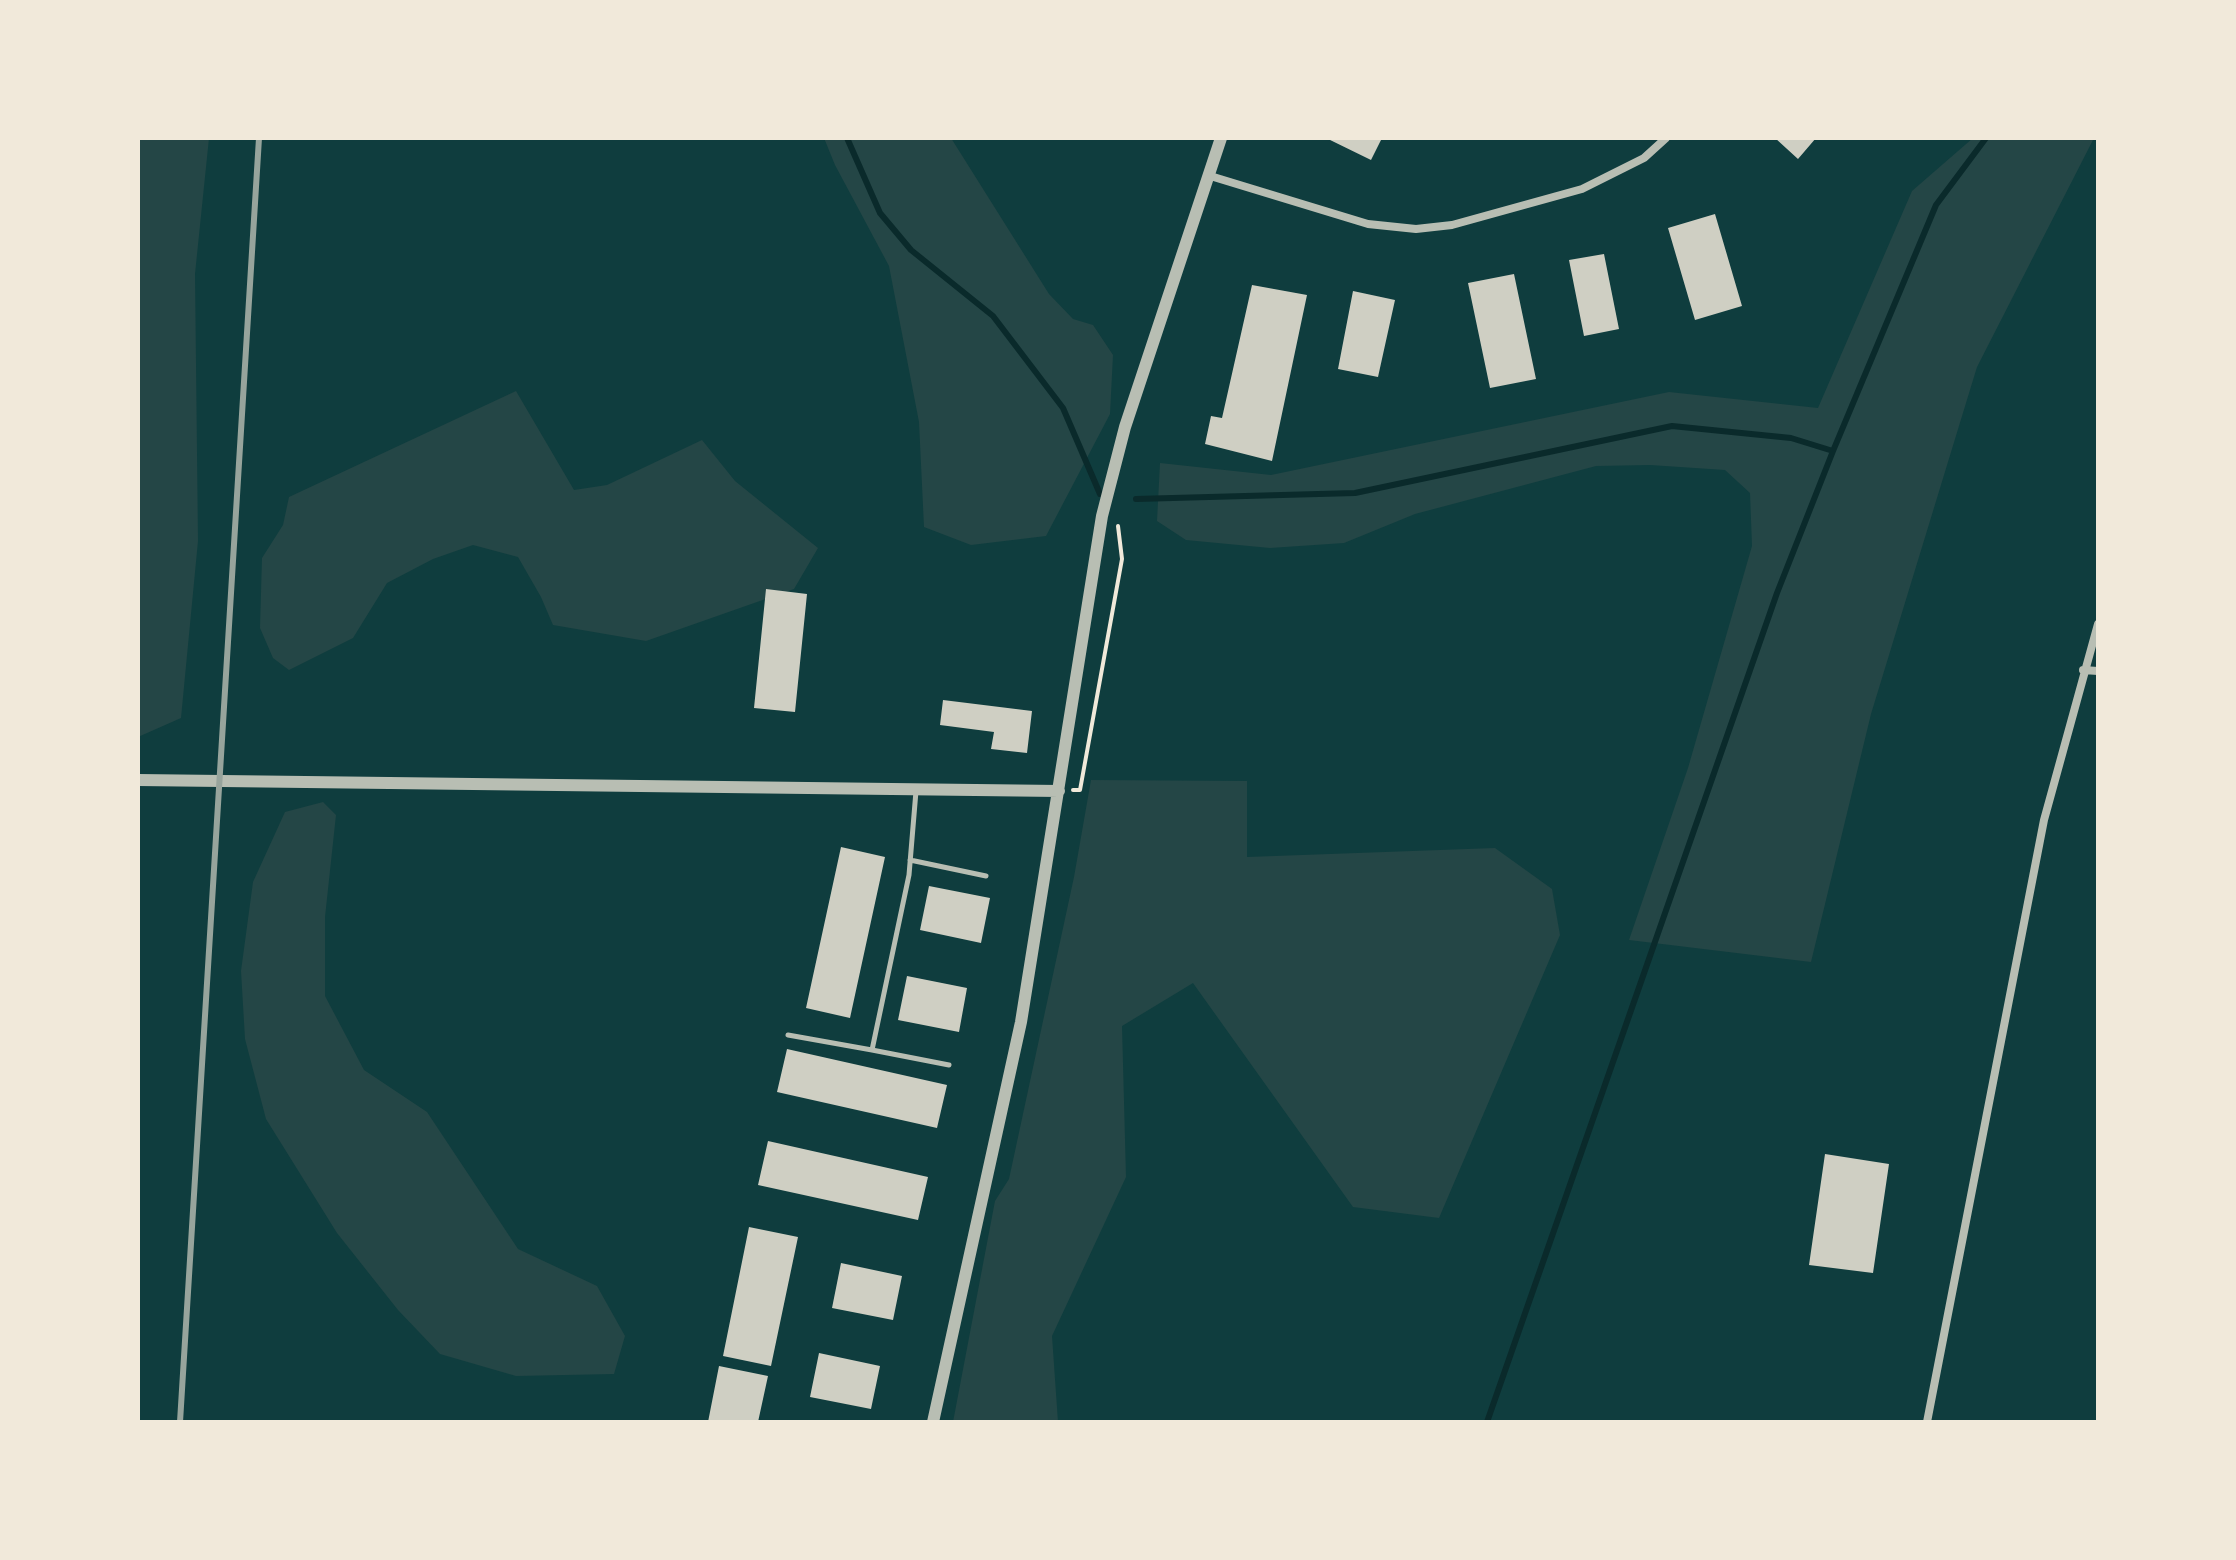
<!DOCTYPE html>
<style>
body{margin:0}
#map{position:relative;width:2236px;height:1560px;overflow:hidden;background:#0f3d3e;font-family:"Open Sans",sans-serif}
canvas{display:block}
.frame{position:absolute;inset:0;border:140px solid #f1e9da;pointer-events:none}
</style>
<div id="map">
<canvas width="2236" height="1560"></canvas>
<div class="frame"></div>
</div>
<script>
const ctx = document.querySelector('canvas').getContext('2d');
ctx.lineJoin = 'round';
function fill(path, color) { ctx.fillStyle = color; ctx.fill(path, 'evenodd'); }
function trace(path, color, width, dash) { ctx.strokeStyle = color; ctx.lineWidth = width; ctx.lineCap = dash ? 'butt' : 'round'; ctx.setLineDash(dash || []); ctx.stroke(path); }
fill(new Path2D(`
 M138 138H209L195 274 198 541 181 718 138 737Z
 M824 138H951L1049 294 1073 319 1093 325 1113 355 1110 414 1046 536 971 545 924 527 919 422 889 266 835 165Z
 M1973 138H2094L1977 367 1871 714 1811 962 1629 940 1688 768 1752 546 1750 493 1725 470 1650 465 1596 466 1415 514 1344 543 1270 548 1186 540 1157 521 1160 463 1271 475 1669 392 1818 408 1912 191Z
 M516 391 574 490 607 485 702 440 735 481 818 548 794 589 646 641 553 625 541 597 518 557 473 545 433 559 387 583 353 638 289 670 273 658 260 628 262 558 283 525 289 497Z
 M1091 780 1247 781V857L1495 848 1552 889 1560 935 1439 1218 1353 1207 1193 983 1122 1026 1126 1177 1052 1336 1058 1422H953L995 1201 1009 1179 1074 877Z
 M323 802 336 815 325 917V996L364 1070 427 1112 518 1249 597 1286 625 1336 614 1374 516 1376 440 1354 398 1310 337 1233 266 1119 245 1039 241 971 253 882 285 812Z`), '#244646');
trace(new Path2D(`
 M847 138 880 213 911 250 993 316 1063 408 1100 494
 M1136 499 1355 493 1672 426 1791 438 1833 451
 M1487 1422 1777 593 1833 451 1936 205 1986 138`), '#0a2a2b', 6);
fill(new Path2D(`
 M1326 138H1382L1371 160Z
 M1775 138H1816L1798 159Z
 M1715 214 1742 306 1695 320 1668 228Z
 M1604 254 1619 329 1584 336 1569 260Z
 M1514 274 1536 379 1490 388 1468 283Z
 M1252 285 1307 295 1272 461 1205 444 1211 416 1222 418Z
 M1353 291 1395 300 1378 377 1338 369Z
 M766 589 807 594 795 712 754 708Z
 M943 700 1032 711 1027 753 991 749 994 732 940 725Z
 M841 847 885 857 850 1018 806 1008Z
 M929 886 990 898 981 943 920 930Z
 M907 976 967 988 959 1032 898 1020Z
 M787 1049 947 1085 937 1128 777 1092Z
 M768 1141 928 1177 918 1220 758 1185Z
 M1825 1154 1889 1164 1873 1273 1809 1265Z
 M749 1227 798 1237 771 1366 723 1356Z
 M841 1263 902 1276 893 1320 832 1308Z
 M819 1353 880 1366 871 1409 810 1397Z
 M719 1366 768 1376 758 1422H708Z`), '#cfcfc3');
trace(new Path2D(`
 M1073 790H1080L1122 559 1118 526`), '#f1e9da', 4);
trace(new Path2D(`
 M910 860 986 876
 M788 1035 872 1050 909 875 916 791
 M872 1050 949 1065`), '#b8beb3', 5);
trace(new Path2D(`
 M1207 175 1368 224 1416 229 1452 225 1582 189 1644 158 1666 138
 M2083 670 2098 671
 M1927 1422 2044 820 2098 624`), '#b8beb3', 8);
trace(new Path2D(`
 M138 780 1059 791
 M933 1422 1021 1022 1102 516 1125 427 1221 138`), '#b8beb3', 12);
trace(new Path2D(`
 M180 1422 259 138`), '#97a49c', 6);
</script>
